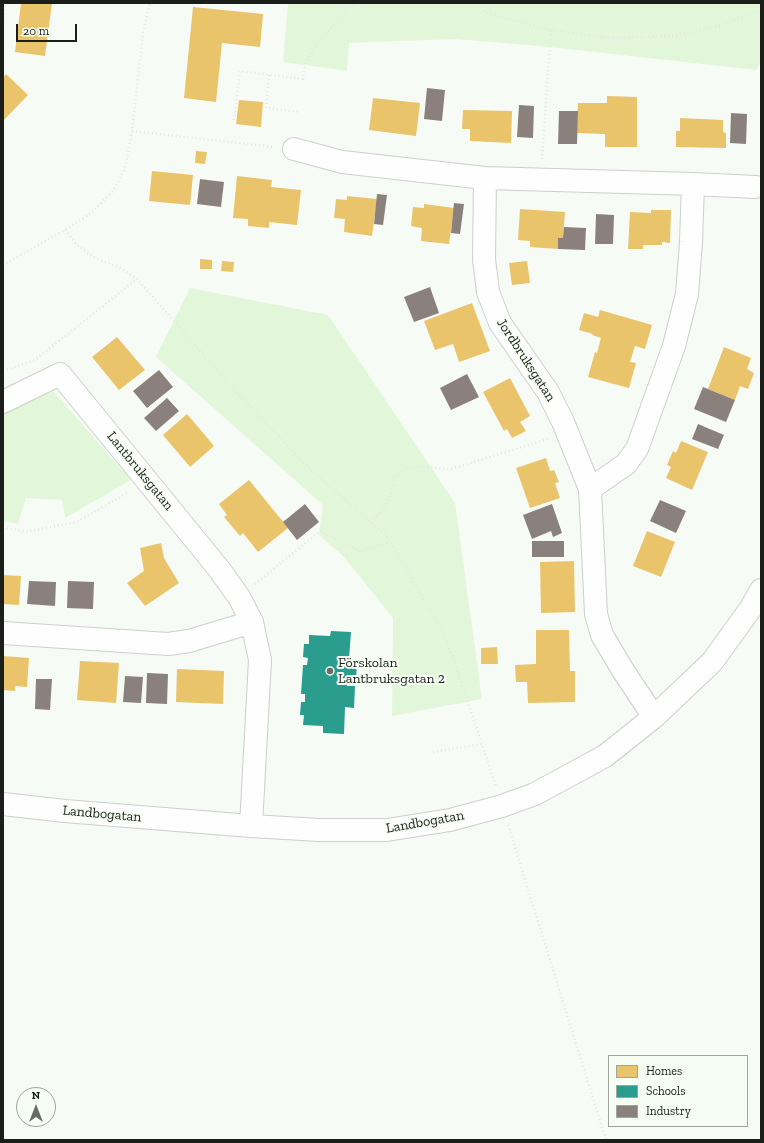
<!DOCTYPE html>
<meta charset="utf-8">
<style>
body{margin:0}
#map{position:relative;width:764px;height:1143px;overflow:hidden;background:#f7fbf5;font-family:"Zilla Slab",serif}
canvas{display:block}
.frame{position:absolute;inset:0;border:4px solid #1c1e1b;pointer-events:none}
.legend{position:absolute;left:608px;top:1055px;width:140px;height:72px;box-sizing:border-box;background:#f6fdf3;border:1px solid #9fa49d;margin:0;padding:5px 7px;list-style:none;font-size:12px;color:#1c1e1b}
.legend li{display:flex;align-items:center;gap:8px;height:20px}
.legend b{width:20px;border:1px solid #9fa49d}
.north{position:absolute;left:16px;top:1087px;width:40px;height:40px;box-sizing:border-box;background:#f6fdf3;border:1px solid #9fa49d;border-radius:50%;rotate:0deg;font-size:11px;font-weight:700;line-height:16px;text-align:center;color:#1c1e1b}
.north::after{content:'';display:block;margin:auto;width:14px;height:18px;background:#696b67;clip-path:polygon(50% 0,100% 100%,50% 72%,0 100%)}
.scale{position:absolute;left:16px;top:24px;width:61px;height:18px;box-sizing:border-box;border:2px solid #1c1e1b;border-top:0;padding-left:5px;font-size:12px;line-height:14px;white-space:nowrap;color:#1c1e1b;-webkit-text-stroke:3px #f6fdf3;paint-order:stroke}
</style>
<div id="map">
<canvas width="764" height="1143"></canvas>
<div class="frame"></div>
<ul class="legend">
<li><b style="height:11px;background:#e9c46a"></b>Homes</li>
<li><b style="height:11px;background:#2a9d8f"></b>Schools</li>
<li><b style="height:11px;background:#8a817c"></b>Industry</li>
</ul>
<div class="north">N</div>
<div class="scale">20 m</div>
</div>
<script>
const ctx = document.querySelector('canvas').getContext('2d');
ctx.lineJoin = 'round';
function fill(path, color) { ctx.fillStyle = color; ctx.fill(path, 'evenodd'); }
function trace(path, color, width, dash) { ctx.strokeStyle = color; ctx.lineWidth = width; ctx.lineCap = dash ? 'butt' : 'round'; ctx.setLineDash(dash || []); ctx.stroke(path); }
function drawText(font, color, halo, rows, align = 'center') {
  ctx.font = font + ' "Zilla Slab",serif'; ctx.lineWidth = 4; ctx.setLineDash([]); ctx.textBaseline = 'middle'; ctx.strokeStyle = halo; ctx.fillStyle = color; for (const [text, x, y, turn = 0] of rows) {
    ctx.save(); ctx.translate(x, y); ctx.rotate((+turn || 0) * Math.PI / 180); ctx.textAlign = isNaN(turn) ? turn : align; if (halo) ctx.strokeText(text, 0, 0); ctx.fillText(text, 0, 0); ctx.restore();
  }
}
fill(new Path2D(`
 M288 3H761V63L756 70 550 47 455 39 349 43 347 71 283 62Z
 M190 288 328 315 455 503 482 699 392 716 393 618 344 557 319 535 323 505 156 357Z
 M53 391 131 480 65 518 62 500 26 498 18 524 3 521V414Z`), '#e2f7d9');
fill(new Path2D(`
 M21 3H52L45 56 15 52Z
 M193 7 263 14 260 47 222 43 216 102 184 98Z
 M6 74 28 95 3 121V78Z
 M607 96 637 97V147H605V134L577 133 578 103H607Z
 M373 98 420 103 416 136 369 130Z
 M239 100 263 102 261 127 236 124Z
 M463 110 512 111 511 143 470 141V129H462Z
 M680 118 723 120V132L726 133V148L676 147V131H680Z
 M196 151 207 152 205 164 195 163Z
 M152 171 193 175 190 205 149 201Z
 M237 176 272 180 271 187 301 190 297 225 269 222V228L248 226V219L233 218Z
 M347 196 377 199 372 236 344 232 345 219 334 218 336 199 347 200Z
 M424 204 454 208 449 244 421 241 422 228 411 226 413 207 424 208Z
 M520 209 565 212 563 238H558V249L530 247V241L518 240Z
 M651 210H671L670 243 662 242V245H643V249H628L630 212 651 213Z
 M200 259 212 260V269H200Z
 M222 261 234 262 233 272 221 271Z
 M527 261 530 283 512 285 509 263Z
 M472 303 490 351 459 362 453 344 435 350 424 321Z
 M600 310 652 325 645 349 635 346 630 362 636 363 629 388 588 377 595 352 597 353 601 338 592 335 593 334 579 330 584 313 598 317Z
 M117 337 145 370 119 390 92 357Z
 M724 347 751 358 747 369 754 373 748 389 740 386 735 400 708 389Z
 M510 378 530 416 520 422 526 431 512 438 507 429 504 431 483 392Z
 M187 414 214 446 190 467 163 435Z
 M681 441 708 452 692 490 666 478 671 467 667 465 673 451 676 453Z
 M546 458 550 471 554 470 559 482 555 483 560 498 530 508 516 468Z
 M249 480 288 528 258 552 243 533 240 536 224 517 227 515 219 504Z
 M647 531 675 542 661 577 633 566Z
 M161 543 164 558 179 583 145 606 127 583 144 571 140 548Z
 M574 561 575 612 541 613 540 562Z
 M3 575 21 576 19 605 3 604Z
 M536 630H569L570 671H575V702L528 703 527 682H516L515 665 536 664Z
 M497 647 498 664H481V648Z
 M3 656 29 658 27 687 15 686V691L3 690Z
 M80 661 119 663 116 703 77 700Z
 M177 669 224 671 223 704 176 702Z`), '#e9c46a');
fill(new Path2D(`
 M331 631 351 632 349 659H357L356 681H348L347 686H355L354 708 345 707 344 734 323 733V726L303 725 304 715H300L301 702H305V694H301L303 665H307L308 658 303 657 304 644H309V635L330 636Z`), '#2a9d8f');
fill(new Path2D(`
 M427 88 445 90 442 121 424 119Z
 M519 105 534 106 533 138 517 137Z
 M559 111H578L577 144H558Z
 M731 113 747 114 746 144 730 143Z
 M200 179 224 182 221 207 197 204Z
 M377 194 387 195 383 225 374 224Z
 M454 203 464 204 460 234 451 233Z
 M596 214 614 215 613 244H595Z
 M564 227 586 228 585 250 558 249V238H563Z
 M430 287 439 313 414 322 404 297Z
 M159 370 173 387 147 408 133 391Z
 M467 374 479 397 451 410 440 388Z
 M703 387 735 400 726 422 694 409Z
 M167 398 179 411 156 431 144 418Z
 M698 424 724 435 718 449 692 439Z
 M660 500 686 511 676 533 650 521Z
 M305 504 319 522 297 540 283 522Z
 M552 504 562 533 553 537 551 531 532 539 523 515Z
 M532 541H564V557H532Z
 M29 581 56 582 55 606 27 604Z
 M68 581 94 582 93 609 67 608Z
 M147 673 168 674 167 704 146 703Z
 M125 676 143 677 141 703 123 702Z
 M36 679H52L50 710 35 709Z`), '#8a817c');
const street = new Path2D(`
 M294 149 342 162 485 178 693 184 691 242 687 294 674 346 637 449 626 464 590 489 596 614 602 635 624 672 654 717
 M485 178 484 259 488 292 500 323 548 392 563 422 590 489
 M693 184 756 187
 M3 402 60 374 219 569 239 597 252 622 260 660 251 826
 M3 633 168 644 189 641 252 622`);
const secondary = new Path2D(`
 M3 804 65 811 251 826 319 830H387L450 820 502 806 535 794 605 756 654 717 712 662 751 608 761 590`);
trace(street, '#cccfcb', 24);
trace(secondary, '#cccfcb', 24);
trace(new Path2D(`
 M481 3 485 12 540 28 608 38 672 36 720 26 761 10
 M3 22 5 3
 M269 75 266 108 299 112
 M234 120 240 71 303 79 306 61 320 40 351 6 356 3
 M132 131 274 147
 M542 159 551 30
 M65 230 77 245 97 259 119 267 137 279 240 396 314 473 386 535 444 633 474 720 496 786
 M3 265 65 230 91 213 113 191 125 169 132 131 143 33 150 3
 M3 371 35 360 137 279
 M372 523 389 501 395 477 407 468 423 467 451 469 548 439
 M3 527 26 532 77 522 129 492
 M255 584 320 531 360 551 390 542
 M433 752 482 744
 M508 825 606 1140`), '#e4e6e4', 2.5, [1, 3]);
trace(street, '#fefefe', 22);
trace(secondary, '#fefefe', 22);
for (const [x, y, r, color] of [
 [330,671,4,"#696b67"]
]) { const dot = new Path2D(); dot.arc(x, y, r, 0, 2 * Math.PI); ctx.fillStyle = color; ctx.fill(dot); trace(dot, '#f6fdf3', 1.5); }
drawText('14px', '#1c1e1b', '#f6fdf3', [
 ["Jordbruksgatan",526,360,57],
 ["Lantbruksgatan",140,471,51],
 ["Landbogatan",102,814,5],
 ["Landbogatan",425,822,-10]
]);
drawText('14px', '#1c1e1b', '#f6fdf3', [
 ["Förskolan",338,663],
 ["Lantbruksgatan 2",338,679]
], 'left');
</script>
